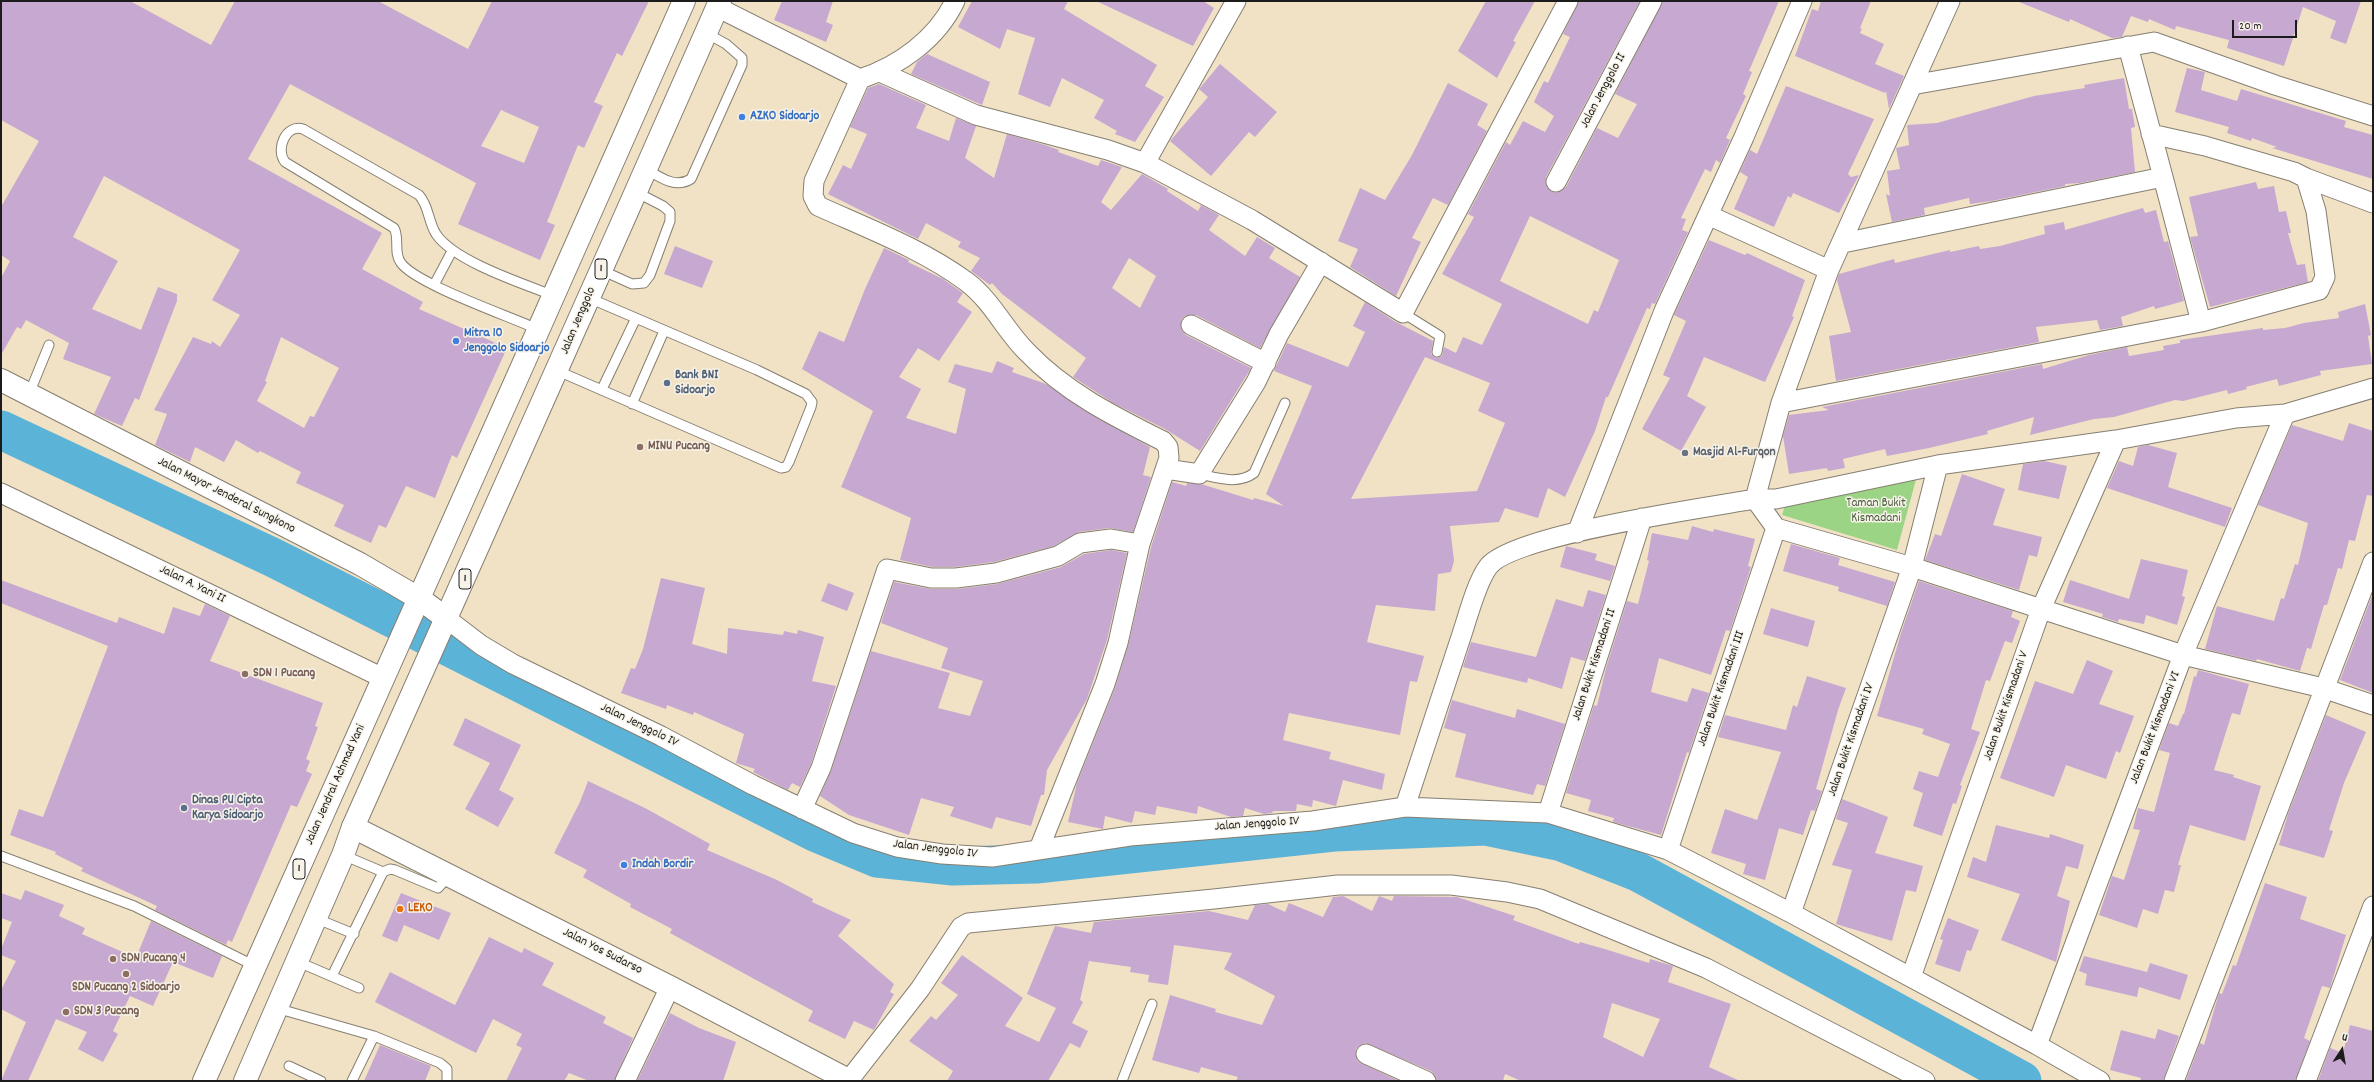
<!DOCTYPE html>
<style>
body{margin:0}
#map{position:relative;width:2374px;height:1082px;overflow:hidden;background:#f1e2c6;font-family:Dekko,sans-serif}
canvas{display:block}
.frame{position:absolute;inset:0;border:2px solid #1c1c1c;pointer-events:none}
.north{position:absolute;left:2322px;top:1030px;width:40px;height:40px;-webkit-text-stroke:3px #f7f3e8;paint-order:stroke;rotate:12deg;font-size:11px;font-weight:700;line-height:16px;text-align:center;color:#1c1c1c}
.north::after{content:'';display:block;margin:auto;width:14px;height:18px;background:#1c1c1c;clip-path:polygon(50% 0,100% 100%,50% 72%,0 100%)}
.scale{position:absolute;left:2232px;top:20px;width:65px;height:18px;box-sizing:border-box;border:2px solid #1c1c1c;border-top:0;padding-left:5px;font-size:12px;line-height:14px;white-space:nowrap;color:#1c1c1c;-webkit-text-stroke:3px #f7f3e8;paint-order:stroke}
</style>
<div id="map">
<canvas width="2374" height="1082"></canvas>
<div class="frame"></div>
<div class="north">U</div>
<div class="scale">20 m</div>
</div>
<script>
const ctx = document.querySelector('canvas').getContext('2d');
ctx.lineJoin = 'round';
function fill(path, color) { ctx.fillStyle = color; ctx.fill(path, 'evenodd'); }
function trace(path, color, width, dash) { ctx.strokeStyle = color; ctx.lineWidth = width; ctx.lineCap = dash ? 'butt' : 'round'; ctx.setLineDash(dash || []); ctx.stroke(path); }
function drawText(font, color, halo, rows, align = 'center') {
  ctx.font = font + ' Dekko,sans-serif'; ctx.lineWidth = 3; ctx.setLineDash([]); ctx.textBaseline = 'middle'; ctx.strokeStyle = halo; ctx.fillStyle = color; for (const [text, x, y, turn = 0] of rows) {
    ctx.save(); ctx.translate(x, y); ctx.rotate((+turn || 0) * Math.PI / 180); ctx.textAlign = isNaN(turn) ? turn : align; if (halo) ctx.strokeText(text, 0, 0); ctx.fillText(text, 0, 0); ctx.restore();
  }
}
fill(new Path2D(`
 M1918 472 1897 550 1782 515 1787 499Z`), '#9cd486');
trace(new Path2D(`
 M1 430 274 558 817 833 877 858 953 866 1036 864 1334 832 1485 826 1562 842 1638 872 2022 1081`), '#5cb3d8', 39);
fill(new Path2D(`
 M1 1H130L211 45 235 1H378L468 49 492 1H649L622 56 617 53 594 102 603 106 584 148 578 145 547 222 555 225 540 260 458 224 476 183 290 84 248 159 382 233 362 269 423 302 419 309 507 348 457 458 452 455 435 498 406 486 386 528 379 525 371 543 334 526 344 505 296 483 301 472 260 451 258 453 236 440 224 462 195 447 190 462 155 445 167 414 154 410 193 337 211 344 212 341 220 347 240 315 212 300 240 250 104 176 73 237 118 261 92 309 141 330 158 287 177 294V301L139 400 135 398 122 426 94 414 111 377 63 359 69 343 26 320 21 329 17 327 1 355V278L10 261 1 255V207L39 141 1 120ZM501 110 539 127 524 163 481 146ZM281 337 339 368 314 417 310 416 304 428 257 401 267 382 265 381Z
 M782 1H833L826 22 833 25 826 42 774 20Z
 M972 1H1068L1064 9 1157 65 1145 86 1164 97 1135 142 1115 134 1117 131 1094 118 1104 100 1062 78 1050 107 1018 94 1035 38 1007 29 1000 49 958 27Z
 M1096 1H1203L1214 8 1193 46Z
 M1486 1H1535L1513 41 1516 42 1497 78 1458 51Z
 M1579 1H1640L1546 177 1547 187 1556 193 1566 187 1597 128 1618 138 1637 104 1615 94 1663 1H1779L1749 71 1752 72 1743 94 1746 96 1726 138 1730 140 1720 163 1716 160 1711 172 1705 169 1681 218 1686 219 1682 230 1688 232 1655 304 1652 303 1650 309 1647 308 1608 397H1606L1595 431 1565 497 1548 488 1538 518 1505 508 1499 522 1450 526 1454 561 1451 572 1438 574 1435 611 1376 605 1367 642 1424 656 1417 682 1410 681 1400 735 1289 713 1283 740 1331 752 1329 759 1385 774 1382 790 1343 780 1336 806 1313 800 1312 807 1297 804 1296 811H1273L1272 813 1264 814 1245 808 1243 816 1231 817 1198 806 1197 814 1157 806 1155 815 1135 811 1132 823 1105 816 1103 829 1068 822 1077 783 1115 688 1128 646 1151 547 1172 482 1186 486 1187 483 1201 484 1253 500 1254 498 1284 506 1266 494 1312 386 1274 371 1287 343 1348 367 1365 332 1353 326 1365 302 1394 321 1433 341 1431 354 1436 358 1442 356 1444 347 1456 353 1463 337 1482 345 1502 304 1442 274 1474 217 1468 214 1506 142 1510 145 1523 121 1545 132 1554 116 1534 102 1544 81 1548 83 1570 37 1563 34ZM1530 216 1619 260 1598 312 1594 310 1588 324 1500 281ZM1425 357 1490 383 1478 411 1505 423 1477 491 1351 499Z
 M1821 1H1871L1860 28 1862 29 1860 33 1884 44 1875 64 1904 76 1889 109 1886 91 1885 93 1795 56 1812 9 1818 11Z
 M2361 1 2346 44 2330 38 2336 21 2303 7 2284 66 2227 48 2229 40 2176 26 2175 30 2149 19 2148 22 2131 16 2122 37 2112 38 2070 19 2069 22 2019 2Z
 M927 54 990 82 982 105 911 74 917 62Z
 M1220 64 1277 112 1255 137 1249 132 1211 176 1170 141 1208 97 1199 89Z
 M2187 68 2205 72 2201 90 2237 101 2241 89 2346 121 2344 127 2373 135V179L2272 148 2277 147 2252 138 2251 141 2227 133 2229 127 2175 112Z
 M2124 78 2129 109H2132L2135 127 2131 128 2135 172 2080 183 2065 184V186L1992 201 1970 204 1969 198 1924 208 1925 215 1892 222 1886 194 1890 196 1887 171 1900 169 1896 148 1909 145 1907 125 1937 123 2034 96 2085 88 2084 85Z
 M1448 83 1488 104 1477 125 1487 131 1448 205 1433 198 1412 238 1421 242 1396 296 1350 267 1358 249 1338 241 1360 188 1385 200 1412 155Z
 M879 84 926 105 916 128 949 141 956 118 976 126 965 158 994 178 1007 134 1045 145 1059 150 1058 152 1098 166 1101 160 1122 167 1101 202 1111 210 1142 174 1168 189 1167 191 1198 211 1201 205 1219 215 1209 230 1245 256 1257 237 1275 248 1269 258 1300 277 1260 348 1196 315 1185 316 1181 320 1182 331 1186 335 1251 368 1200 451 1165 429 1113 403 1073 377 1086 358 1002 294 992 283 990 285 971 271 980 258 958 247 961 242 926 223 918 239 828 194 843 165 851 169 867 134 850 127 868 88ZM1129 258 1156 276 1140 308 1112 288Z
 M1786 86 1874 119 1848 174 1851 177 1859 175 1839 213 1793 193 1791 198 1788 196 1774 227 1734 209 1748 177 1740 172 1750 150 1757 154Z
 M2256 182 2258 189 2274 186 2279 212 2286 211 2291 233H2288L2297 265 2305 264 2308 282 2210 307 2190 237 2198 236 2189 197Z
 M2143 208 2145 213 2156 210 2164 242 2168 241 2184 301 2155 309 2154 306 2121 317 2123 326 2100 330 2097 320 2036 327 2039 342 1836 381 1829 336 1851 332 1837 280 1839 274 1894 259 1895 263 1950 250V252L1979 246 1980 249 2000 246 2045 234 2044 226 2064 222 2065 230Z
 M1709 240 1745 255 1747 253 1805 280 1792 316 1794 317 1765 382 1704 357 1687 396 1706 407 1681 451 1642 429 1670 378 1663 375 1686 321 1674 315Z
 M675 246 713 261 702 288 664 274Z
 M884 248 909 260 908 262 943 279 960 291 963 293 957 302 972 312 939 361 918 348 899 377 921 389 906 418 956 434 966 389 948 382 955 364 992 373 997 361 1014 368 1012 372 1046 384 1085 411 1150 447 1143 475 1151 477 1133 532 1110 528 1079 532 1054 546 994 562 955 567H932L900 560 911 518 841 487 873 411 802 369 819 331 844 342 865 289Z
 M2365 304 2371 335 2368 336 2372 364 2320 371 2321 375 2279 386 2277 379 2246 387 2247 389 2228 394 2227 390 2183 401 2175 400 2114 417 2094 419 2030 435 2034 417 1987 431 1988 434 1929 448 1887 456 1885 449 1843 459 1845 468 1828 471 1827 468 1789 474 1783 436 1789 415 1829 410 1822 407 2042 364 2043 369 2089 355 2127 347 2129 356 2164 350 2163 346 2180 343V340L2263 328V330L2285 328 2304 323 2339 318 2338 312Z
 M2349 423 2373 431V496L2367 495 2355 541 2349 540 2342 569 2338 568 2327 605H2324L2311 649 2307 648 2300 671 2257 659 2256 661 2205 649 2217 606 2274 621 2281 598 2284 599 2295 564 2298 565 2308 523 2258 505 2292 425 2343 441Z
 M2148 445 2177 453 2168 487 2232 508 2225 527 2107 488 2119 461 2133 466 2138 447Z
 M2044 461 2067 466 2059 499 2018 490 2023 464Z
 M1962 474 2005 489 1993 525 2042 537 2037 557 2029 555 2019 590 1925 560 1935 534 1941 536Z
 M1692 526 1713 532 1714 529 1755 539 1748 566 1751 567 1730 631 1726 630 1711 675 1659 658 1651 692 1687 702 1692 688 1709 693 1689 753 1687 752 1661 835 1613 822 1614 818 1588 811 1591 800 1566 793 1594 705 1597 706 1606 668 1627 601 1638 604 1649 561 1647 560 1652 533 1688 540Z
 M1791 544 1840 558 1838 565 1895 582 1887 606 1838 591 1839 587 1783 571Z
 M1566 546 1597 554 1595 560 1615 566 1610 581 1560 567Z
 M1111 550 1127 553 1107 640 1087 699 1047 770 1044 795H1041L1031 826 996 817 992 829 950 816 954 807 921 798 909 835 849 815 820 796 831 771 871 651 950 673 938 708 970 716 983 681 941 668 948 648 881 623 894 582 931 589H957L997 584 1061 567 1084 554Z
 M2141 559 2188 570 2182 596 2185 597 2177 625 2146 615 2144 624 2119 619 2118 622 2102 617 2103 614 2063 602 2070 580 2129 599Z
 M661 578 705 588 692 644 727 654 728 628 783 635 784 631 797 634 798 630 824 637 812 681 836 686 811 764 800 787 792 783 788 790 753 772 755 769 736 763 744 734 694 712 693 715 667 705 666 709 621 693 631 668 635 669 643 649Z
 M1 580 117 623 119 617 164 634 173 607 200 616 205 604 230 616 210 661 323 703 315 726 318 727 306 759 310 761 306 771 312 774 297 807 291 805 232 942 228 940 226 945 155 910 157 906 81 871 83 868 55 854 56 852 10 835 19 809 43 817 108 646 1 603Z
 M1919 581 2013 611 2011 617 2020 621 2012 643 2005 641 1990 681 1986 680 1971 729 1980 732 1960 785 1962 786 1956 804 1953 803 1942 836 1913 826 1923 793 1913 789 1919 771 1938 777 1950 744 1922 734 1924 729 1877 716 1901 633Z
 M828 583 854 593 847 611 821 601Z
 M1588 590 1606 595 1585 661 1571 657 1562 689 1528 678 1527 683 1463 667 1471 642 1536 657 1556 599 1583 607Z
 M2373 593V693L2340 680Z
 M1771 608 1815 621 1808 647 1763 634Z
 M2087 660 2113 671 2099 704 2134 716 2120 753 2116 751 2106 779 2066 765 2054 797 2000 778 2035 681 2073 694Z
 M2198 670 2249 684 2240 715 2232 713 2214 770 2234 775 2233 777 2261 786 2245 841 2190 825 2178 865H2181L2174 892 2165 890 2158 914 2143 909 2137 928 2099 915 2112 876 2124 880 2140 830 2133 829 2138 808 2154 812 2170 753 2159 750 2169 723 2178 726 2183 714H2184L2194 676 2196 677Z
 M1807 676 1846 688 1838 710 1816 789 1822 791 1815 811 1811 810 1803 835 1779 828 1765 880 1743 874 1746 864 1711 853 1725 809 1757 820 1781 752 1718 737 1725 715 1786 730 1793 705 1797 707Z
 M1452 700 1515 718 1517 709 1565 724 1545 786 1537 784 1533 795 1455 777 1466 734 1444 728Z
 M2326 715 2366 732 2344 783 2329 830 2333 831 2324 858 2279 845 2288 814Z
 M465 718 521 745 499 790 514 798 498 827 465 809 490 763 453 745Z
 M588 781 645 808 710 844 707 850 777 880 813 899 812 902 851 920 838 936 894 984 890 992 894 994 874 1030 854 1021 845 1039 808 1021 813 1011 670 933 672 929 630 907 631 904 583 877 587 870 554 853 580 802Z
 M1842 799 1888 817 1875 853 1923 866 1916 892 1906 890 1892 941 1836 924 1852 870 1832 865 1848 823 1836 819Z
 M1996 825 2049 838 2050 834 2084 845 2078 869 2066 866 2057 896 2070 901 2056 962 2001 940 2020 894 1967 877 1973 857 1986 862Z
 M2265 883 2307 897 2300 919 2346 935 2330 988 2322 986 2304 1038 2310 1041 2295 1081H2186L2200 1043 2204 1045 2219 993 2222 994 2233 965 2236 966Z
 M25 890 64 905 59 916 85 928 82 934 136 958 151 921 222 956 213 978 173 962 153 1006 130 996 113 1031 118 1034 103 1062 78 1049 87 1032 56 1019 28 1081H1L26 1022 1 1009V990L16 961 1 955V949L12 922 1 918V893L21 900Z
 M401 893 451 913 439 940 404 925 397 942 382 936Z
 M1343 896 1372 911 1379 896 1392 901 1394 896 1457 897 1515 916 1513 920 1579 944 1580 942 1608 950 1649 963 1650 959 1673 966 1668 982 1731 1004 1709 1067 1740 1081H1521L1505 1074 1503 1081H1437L1435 1075 1431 1071 1365 1043 1356 1049 1357 1061 1399 1081H1236L1238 1077 1201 1067 1199 1073 1152 1060 1170 995 1216 1009 1215 1012 1262 1025 1275 996 1224 969 1232 953 1174 945 1168 985 1148 982 1149 975 1130 972 1131 967 1089 961 1080 1000 1083 1002 1072 1023 1088 1031 1080 1048 1070 1043 1048 1081H947L953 1071 909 1041 931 1016 936 1020 958 995 941 983 962 955 1023 998 1005 1026 1039 1042 1056 1008 1027 994 1055 926 1091 933 1094 922 1209 911 1248 920 1255 905 1268 904 1285 912 1289 903 1323 917 1333 897ZM1612 1003 1660 1019 1643 1057 1603 1037Z
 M1948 918 1979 930 1971 951 1967 950 1960 972 1935 964 1943 940 1940 939Z
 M489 937 522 953 524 948 554 963 542 985 606 1017 603 1023 633 1038 614 1081H589L569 1073 564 1081H506L522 1048 516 1045 522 1034 493 1019 476 1053 375 1002 390 972 455 1005Z
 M2084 956 2147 972 2150 963 2188 975 2180 1000 2139 987 2137 997 2085 985 2087 974 2079 971Z
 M670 1013 699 1028 736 1042 723 1081H637Z
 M2350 1025 2373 1031V1081H2318L2330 1048 2343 1053Z
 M2158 1029 2179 1036 2163 1081H2140L2141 1078 2110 1070 2121 1030 2155 1039Z
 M380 1045 431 1066 425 1081H364Z`), '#c7a8d0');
const service = new Path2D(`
 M646 169C660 177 675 189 691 179L742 65V58L726 44 706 33
 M601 270 632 284 644 283 650 275 670 221V212L663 206 636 192
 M434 285 452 251
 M1403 313 1440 336 1437 352
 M537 329C509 316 416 284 401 263 393 253 400 238 394 228L285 162C275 149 286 124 303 129L419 195C429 206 428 221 436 234 454 261 521 283 552 295
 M558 371 781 468 786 467 789 462 811 407 812 402 806 394 757 370 589 298
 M602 389 636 318
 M29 394 49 345
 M632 404 664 331
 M1199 474C1218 478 1238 485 1254 473L1285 403
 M343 855 383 872
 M1 856 134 906 255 966
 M315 918 354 934
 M296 961 359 988
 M332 976 383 872 390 869 395 870 438 888 449 876
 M276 1008 374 1036 440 1063 447 1069V1081
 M289 1066 321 1081
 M352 1081 374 1036
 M1122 1081 1152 1004`);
const minor = new Path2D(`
 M717 7 860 79C899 66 937 39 955 1
 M880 72 976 115 1108 150 1145 163 1236 1
 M860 79 814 181 813 196 818 206C869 229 922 249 967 282 992 301 1005 330 1026 351 1065 392 1113 416 1163 441L1168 447 1169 458 1140 544 1118 643 1105 684 1039 849
 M1912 85 2154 42 2275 85 2373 116
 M2151 134 2205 146 2294 172 2306 178 2316 211 2325 277 2319 290 2201 322
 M1145 163 1252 220 1403 313 1568 1
 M2306 178 2373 203
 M1556 182 1652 1
 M1708 215 1829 270
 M1843 243 2163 177 2128 46
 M1191 325 1266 363
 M1781 403 2201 322 2163 177
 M1166 469 1199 474 1256 382 1279 334 1321 262
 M1 493 383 678
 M1755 499 1776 528 1912 567 2183 655 2323 688 2373 705
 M1755 499H1776L1938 465 2116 440 2236 418 2285 414 2373 388
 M1577 533 1664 311 1744 137 1802 1
 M447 619 481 645 513 664 661 736 753 785 853 833 897 847 942 854 992 857 1130 836 1313 821 1405 807 1548 813 1668 850 1791 913 2037 1045 2100 1081
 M1405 807C1423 751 1442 696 1460 640 1467 620 1476 583 1488 567 1510 535 1710 507 1755 499L1781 403 1829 270 1950 1
 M802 809 821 768 887 569 931 578H956L996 573 1058 556 1080 543 1111 539 1140 544
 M1548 813 1642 518
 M1668 850 1776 528
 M1791 913 1912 567 1938 465
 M1911 977 2041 609 2116 440
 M2037 1045 2183 655 2285 414
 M1366 1054 1426 1081
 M849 1080 920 989 961 927 968 923 1214 899 1338 885H1451L1507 892 1540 899 1706 968 1925 1081
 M625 1081 670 987
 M2174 1081 2373 562
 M2306 1081 2373 906`);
const secondary = new Path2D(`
 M1 380 360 564 420 599 447 619
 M353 827 670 987 850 1081`);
const trunk = new Path2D(`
 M204 1081C366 722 524 361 684 1
 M245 1081 343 855 353 827C475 552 599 277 720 1`);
trace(service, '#867f71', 11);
trace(minor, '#867f71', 21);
trace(secondary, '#867f71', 24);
trace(trunk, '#867f71', 24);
trace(service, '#fff', 9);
trace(minor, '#fff', 19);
trace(secondary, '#fff', 22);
trace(trunk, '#fff', 22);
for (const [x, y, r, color] of [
 [742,117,4,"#3f7fe0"],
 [456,341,4,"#3f7fe0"],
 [667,383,4,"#5c6f8a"],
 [640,447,4,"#8d6e63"],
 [1685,453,4,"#6b7280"],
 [245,674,4,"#8d6e63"],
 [184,808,4,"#5c6f8a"],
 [624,865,4,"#3f7fe0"],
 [400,909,4,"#e8710a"],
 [113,959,4,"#8d6e63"],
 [126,974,4,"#8d6e63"],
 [66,1012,4,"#8d6e63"]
]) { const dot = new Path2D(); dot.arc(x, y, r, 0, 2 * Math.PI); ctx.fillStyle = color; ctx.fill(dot); trace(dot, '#f7f3e8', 1.5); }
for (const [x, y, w] of [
 [601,269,12],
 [465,579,12],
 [299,869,12]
]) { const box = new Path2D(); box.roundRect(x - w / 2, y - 10, w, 20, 3); ctx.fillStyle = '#f7f3e8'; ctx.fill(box); trace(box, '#1c1c1c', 1); }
drawText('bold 12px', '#1c1c1c', null, [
 ["1",601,269],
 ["1",465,579],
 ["1",299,869]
]);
drawText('13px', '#1c1c1c', '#f7f3e8', [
 ["Jalan Jenggolo II",1604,91,-62],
 ["Jalan Jenggolo",579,321,-67],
 ["Jalan Mayor Jenderal Sungkono",226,496,27],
 ["Jalan A. Yani II",192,585,26],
 ["Jalan Bukit Kismadani II",1595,665,-72],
 ["Jalan Bukit Kismadani III",1722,689,-71],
 ["Jalan Bukit Kismadani V",2007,706,-71],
 ["Jalan Jenggolo IV",639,726,26],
 ["Jalan Bukit Kismadani VI",2156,728,-69],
 ["Jalan Bukit Kismadani IV",1852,740,-71],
 ["Jalan Jendral Achmad Yani",336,785,-66],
 ["Jalan Jenggolo IV",1257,825,-4],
 ["Jalan Jenggolo IV",935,850,7],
 ["Jalan Yos Sudarso",602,952,27]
]);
drawText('bold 13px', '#366cbe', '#f7f3e8', [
 ["AZKO Sidoarjo",750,117],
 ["Mitra 10",464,334],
 ["Jenggolo Sidoarjo",464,349],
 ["Indah Bordir",632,865]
], 'left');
drawText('bold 13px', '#4e5e75', '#f7f3e8', [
 ["Bank BNI",675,376],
 ["Sidoarjo",675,391],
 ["Dinas PU Cipta",192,801],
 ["Karya Sidoarjo",192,816]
], 'left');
drawText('bold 13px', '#785e54', '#f7f3e8', [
 ["MINU Pucang",648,447],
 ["SDN 1 Pucang",253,674],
 ["SDN Pucang 4",121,959],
 ["SDN Pucang 2 Sidoarjo",126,988,"center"],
 ["SDN 3 Pucang",74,1012]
], 'left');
drawText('bold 13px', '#5b616d', '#f7f3e8', [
 ["Masjid Al-Furqon",1693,453]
], 'left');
drawText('13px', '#495c41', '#f7f3e8', [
 ["Taman Bukit",1876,504],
 ["Kismadani",1876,519]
]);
drawText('bold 13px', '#c56008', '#f7f3e8', [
 ["LEKO",408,909]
], 'left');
</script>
